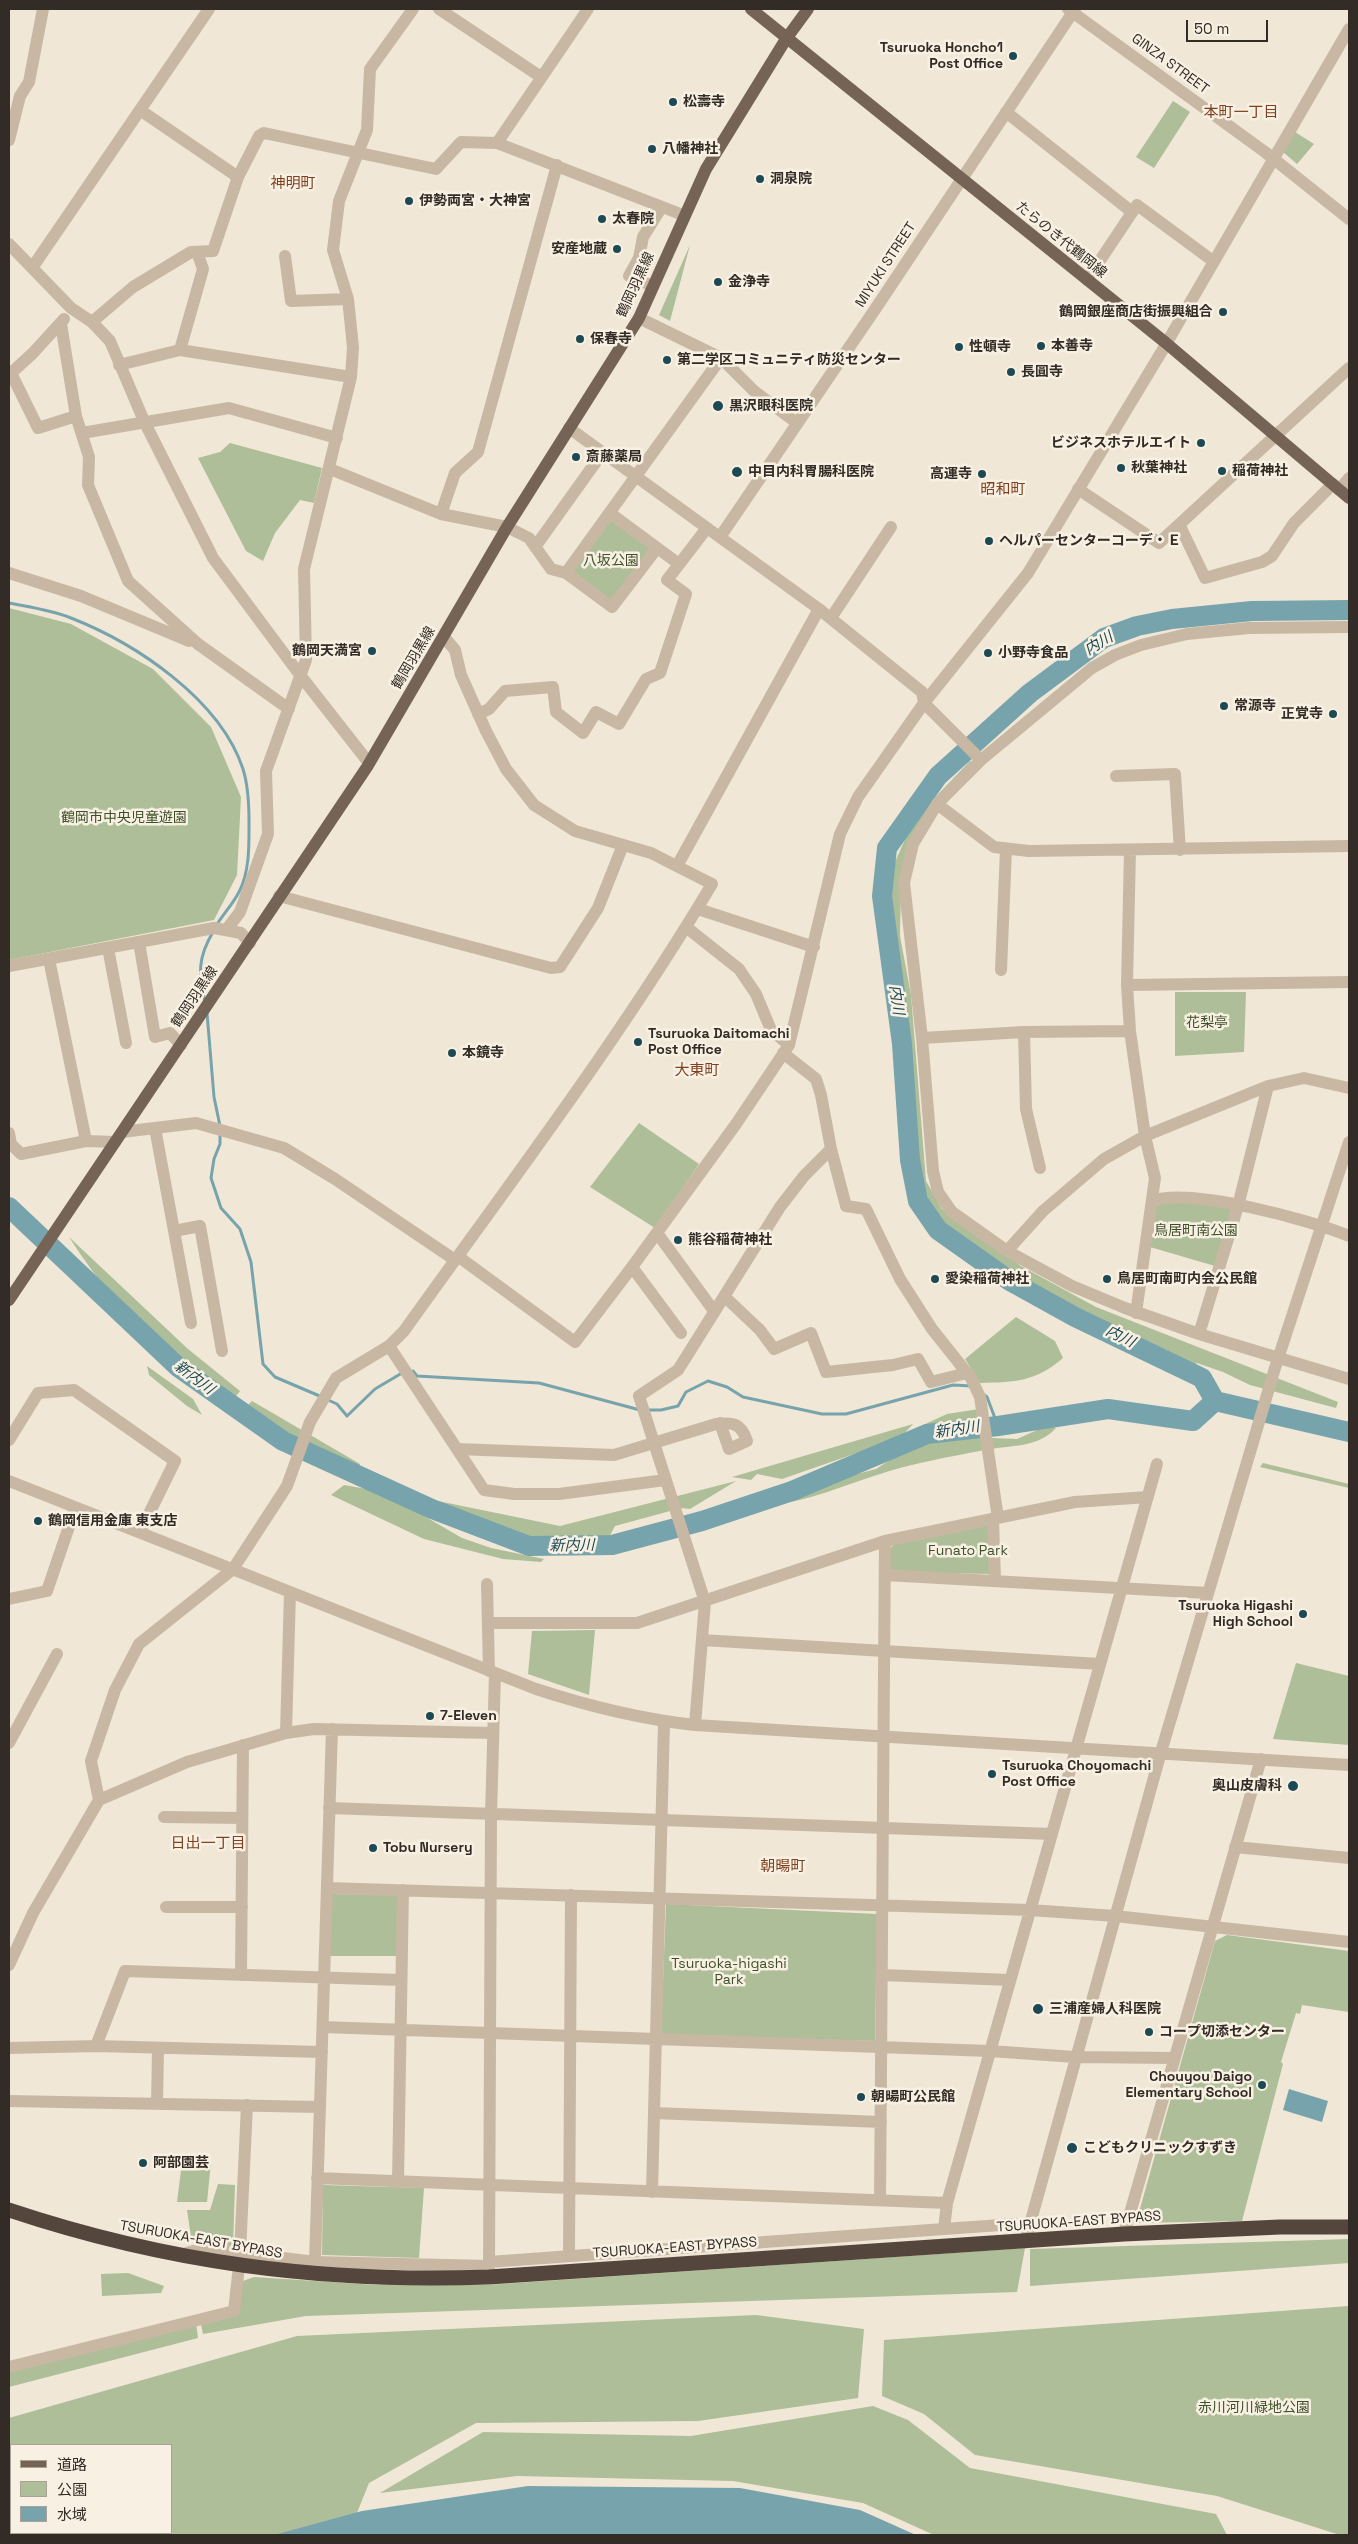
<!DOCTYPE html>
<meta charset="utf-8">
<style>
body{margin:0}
#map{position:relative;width:1358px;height:2544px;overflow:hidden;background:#f0e7d7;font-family:"Space Grotesk","Noto Sans JP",sans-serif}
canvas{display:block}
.frame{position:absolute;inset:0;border:10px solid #332b25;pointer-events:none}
.legend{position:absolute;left:10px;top:2444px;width:162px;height:90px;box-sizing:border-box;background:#f8f1e3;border:1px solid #a9a297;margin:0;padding:6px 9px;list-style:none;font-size:15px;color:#332b25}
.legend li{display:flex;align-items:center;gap:10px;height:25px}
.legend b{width:25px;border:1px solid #a9a297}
.scale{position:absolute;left:1186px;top:20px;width:82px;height:22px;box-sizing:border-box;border:2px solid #332b25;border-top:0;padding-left:6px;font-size:15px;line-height:18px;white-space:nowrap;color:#332b25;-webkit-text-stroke:4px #f8f1e3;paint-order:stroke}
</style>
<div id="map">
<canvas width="1358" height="2544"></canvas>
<div class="frame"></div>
<ul class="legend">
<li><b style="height:6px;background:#756456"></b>道路</li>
<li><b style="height:14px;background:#adbe98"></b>公園</li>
<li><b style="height:14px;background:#77a4ac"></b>水域</li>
</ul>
<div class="scale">50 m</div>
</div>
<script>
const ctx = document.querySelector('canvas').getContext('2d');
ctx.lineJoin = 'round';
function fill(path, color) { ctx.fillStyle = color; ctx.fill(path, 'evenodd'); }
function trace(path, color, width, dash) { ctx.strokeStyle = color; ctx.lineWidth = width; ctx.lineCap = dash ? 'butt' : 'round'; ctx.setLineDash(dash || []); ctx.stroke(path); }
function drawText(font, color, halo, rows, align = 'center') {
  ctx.font = font + ' "Space Grotesk","Noto Sans JP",sans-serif'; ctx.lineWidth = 5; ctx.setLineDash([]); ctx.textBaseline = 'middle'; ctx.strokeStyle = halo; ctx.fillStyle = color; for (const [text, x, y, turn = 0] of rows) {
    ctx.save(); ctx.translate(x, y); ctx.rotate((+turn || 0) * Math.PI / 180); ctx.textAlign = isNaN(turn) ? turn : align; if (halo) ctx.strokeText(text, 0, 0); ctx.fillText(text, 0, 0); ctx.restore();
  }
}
fill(new Path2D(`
 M1173 101 1190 112 1154 168 1136 157Z
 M1295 132 1314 144 1297 164 1283 152Z
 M690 245 670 321 659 315Z
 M230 443 322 468 314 503 300 500 275 533 263 561 246 551 198 458 220 452Z
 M611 517 653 547 612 603 571 572Z
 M9 608 71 624 153 669 211 727 241 797 237 875 214 920 9 960Z
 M970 761 974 764 927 814 901 882 900 936 911 995 926 1181 942 1209 1021 1266 1096 1307 1338 1402 1336 1408 1250 1385 1223 1372 1197 1363 1193 1366 1178 1361 1167 1350 1148 1345 1066 1303 988 1258 947 1228 935 1212 924 1190 916 1165 910 1050 890 917 888 878 906 837 923 810Z
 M1175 992H1246L1244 1052 1175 1056Z
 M639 1123 699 1164 655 1228 590 1187Z
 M1167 1199 1234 1208 1215 1266 1150 1247 1155 1202Z
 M69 1237 188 1349 240 1391 233 1400C215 1387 194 1375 177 1361 135 1326 98 1283 69 1237Z
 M1016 1317 1055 1341 1063 1358C1035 1382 1015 1382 980 1383L965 1359Z
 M147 1366 193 1399 202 1415 187 1406 149 1375Z
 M252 1401 360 1464 359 1472 275 1433 244 1409Z
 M979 1409V1420L937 1429 923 1425 947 1414Z
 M913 1424 900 1438 782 1479 757 1474 751 1480 732 1477Z
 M1046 1426 1056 1428C1038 1448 1010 1445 985 1450 949 1457 912 1463 877 1475 842 1486 809 1501 771 1505L796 1497 819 1484 876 1469 908 1448 938 1436 1017 1439Z
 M1263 1463 1349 1484V1488L1260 1467Z
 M736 1481 690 1509 681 1508 615 1526 608 1539 533 1543 476 1522 433 1500 560 1526Z
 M344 1485 367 1489 419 1513 462 1538 491 1548 544 1559 541 1562 503 1559 424 1539 331 1495Z
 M990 1524 991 1574 894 1572 889 1568V1551L895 1542Z
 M595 1630 589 1695 528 1674 532 1631Z
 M1296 1663 1349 1676V1745L1273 1739Z
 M331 1894 398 1895V1956H329Z
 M666 1904 877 1914 875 2041 661 2035Z
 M1227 1935 1349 1951V2012L1302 2005 1300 2014 1296 2013 1281 2062 1283 2064 1242 2221 1136 2223 1215 1941Z
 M182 2162H211L207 2202H177Z
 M218 2184 235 2185 233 2246 191 2237 187 2210H210Z
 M323 2185 424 2188 419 2258 322 2255Z
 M1349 2239V2263L1030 2286V2249Z
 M1025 2248 1017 2292 306 2316 203 2334 201 2324 238 2314 243 2281 254 2277 377 2285H487Z
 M128 2273 164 2286 161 2293 102 2296 101 2274Z
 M1349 2306V2535H1340L1217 2496 975 2455 924 2414 882 2396 884 2340Z
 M756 2315 864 2329 858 2398 698 2421 476 2423 369 2483 348 2535H9V2418L297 2336ZM11 2445H171V2533H11Z
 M196 2323 198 2338 9 2387V2366Z
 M873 2406 908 2420 970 2468 1216 2514 1227 2535H934L863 2503 733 2481 517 2476 380 2493 483 2432 691 2436Z`), '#adbe98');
fill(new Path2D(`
 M1289 2089 1328 2101 1322 2122 1283 2110Z
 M528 2486 740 2488 860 2510 916 2535H274L362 2511Z`), '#77a4ac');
trace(new Path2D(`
 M9 603C29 607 52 610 71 618 135 643 220 699 243 769 248 785 249 804 249 821 249 844 250 871 239 892 233 904 223 914 216 926
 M205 1002C198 974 198 957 213 932
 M207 1013 214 1097 220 1126
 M220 1134V1144L214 1159 211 1178 221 1208 240 1229 251 1262 263 1364 275 1377 322 1397
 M413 1371 417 1376 539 1383 640 1410
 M983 1394 987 1397 998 1426
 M328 1400 337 1404 347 1416 375 1389 402 1373
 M646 1410H661L678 1406 686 1392 708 1381 727 1387 743 1397 822 1414H846L953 1385 972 1386`), '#77a4ac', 3);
trace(new Path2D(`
 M1349 610 1252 611 1172 619 1137 626 1104 638 1030 693 938 776 887 848 882 896 902 1044 910 1160 918 1201 938 1230 1010 1281 1075 1317 1202 1378 1215 1401 1349 1432
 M9 1207 178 1367 283 1441 432 1509 529 1546 612 1545 702 1521 792 1491 927 1434 998 1426 1108 1409 1193 1421 1215 1401`), '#77a4ac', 20);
trace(new Path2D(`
 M439 9 541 77
 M1068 9 1265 152 1349 219
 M140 110 238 177
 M1006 112 1132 212
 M9 140 20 96 29 82 43 9
 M497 143 588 9
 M9 244 71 308 92 322 110 341 144 421 213 558 300 675 369 763
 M197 252 203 269 180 350 351 377
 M285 256 291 301 348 299
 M32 268 209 9
 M1087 280 1137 205 1213 261
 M653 286 629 276 639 258 643 237 661 208
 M639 318 721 358 754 391 797 423
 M92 322 133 287 191 252 213 251 238 177 259 136 264 133 436 169 461 142 497 143 683 215
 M61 324 76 416 89 457 88 485 128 581 198 644 289 709
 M119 365 180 350
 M11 373 38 428 76 416
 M9 375 33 353 64 319
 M569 428 819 609 922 692 924 703 981 760
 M82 433 229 408 337 438
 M330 469 441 514 507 527 529 538 551 569 566 573 612 607 657 548
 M1078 489 1159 543 1349 368
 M1339 490 1349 478
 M610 513 679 564
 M441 514 455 473 478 452 557 165
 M1180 526 1205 578 1262 562 1272 556 1294 523 1333 484
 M720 537 878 305 1075 9
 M535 547 603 452
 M9 573 81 596 189 641
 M566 573 721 358
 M831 618 891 527
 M1349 627 1249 628 1187 634 1141 645 1115 655 1092 668 981 760 937 804 913 844 904 883 922 1038 933 1171 938 1192 952 1212 1007 1251 1072 1286 1125 1308 1199 1334 1349 1379
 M478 714 489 709 505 691 553 687 556 712 583 733 596 712 619 724 646 679 660 673 686 594 667 580 707 528
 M1116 776 1175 774 1180 850
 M937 804 994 847 1029 851 1349 846
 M1130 850 1127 985 1130 1031 1145 1136 1155 1178 1136 1313
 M677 866 819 609
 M279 896 551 968 560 967 598 908 623 845
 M698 909 814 947
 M686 927 739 969 756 994 771 1030 789 1045
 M227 929 240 912 268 834 266 771 306 660 304 569 351 377 353 347 348 299 333 250 339 201 367 130 370 69 413 9
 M139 942 155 1037 170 1033 181 1045
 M108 948 126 1043
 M49 959 86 1141
 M9 966 214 928 241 933 250 943
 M1001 970 1006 849
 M1127 985 1349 982
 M1024 1032 1026 1109 1040 1168
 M922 1038 1024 1032 1130 1031
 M783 1053 816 1079 821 1095 831 1149 846 1206 866 1209 900 1279 932 1329 971 1378 980 1397 998 1518
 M155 1128 191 1323
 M122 1132 196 1123 284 1148 335 1179 455 1260
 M9 1133 11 1144 21 1154 86 1141 115 1142
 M1152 1201C1190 1187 1310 1220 1349 1236
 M174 1231 200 1226 222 1351
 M657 1233 714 1311
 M1007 1251 1043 1211 1104 1159 1145 1136 1268 1086 1304 1078 1349 1088
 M459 1257 575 1342 632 1267 736 1124 789 1045 840 834 858 797 924 703 1028 573 1162 351 1349 29
 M632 1267 681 1333
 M724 1296 760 1330 774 1349 811 1333 826 1372 893 1365 918 1359 931 1382 967 1373
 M1199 1334 1238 1206 1268 1086
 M389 1346 484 1490 514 1494H559L665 1480
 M9 1440 38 1393 74 1390 175 1461 140 1532
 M457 1449 614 1455 716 1424C733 1422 741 1423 747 1441L729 1449 720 1423
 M9 1481 536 1689C588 1706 640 1719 695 1725L1349 1765
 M993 1519 995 1580
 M885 1575 1208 1593
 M487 1584 489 1671
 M9 1599 47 1591 75 1509
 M488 1623H637L885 1541 1075 1502 1148 1497
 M702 1640 1100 1664
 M695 1725 705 1602 639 1396 678 1370 780 1207 804 1176 831 1149
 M286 1733 290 1592
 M9 1743 57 1654
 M99 1800 91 1761 115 1690 139 1644 233 1569 287 1486 310 1422 336 1378 389 1346 404 1331C509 1184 619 1040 712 884L651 853 575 831 534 805 506 769 486 731 461 675 455 650 444 637
 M329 1808 1052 1834
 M164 1817 242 1818
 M1235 1847 1349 1858
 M327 1888 1030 1910 1115 1916 1349 1942
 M166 1907H242
 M9 1965 33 1913 99 1800 187 1762 286 1733 314 1729 493 1733
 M241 1975 243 1745
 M882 1975 1010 1980
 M323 2027 990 2051 1075 2057 1174 2058
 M96 2046 125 1971 401 1980
 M9 2048 96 2046 322 2052
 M9 2101 320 2107
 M157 2104 158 2048
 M654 2113 881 2122
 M317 2178 947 2203
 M398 2182 403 1890
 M652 2192 664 1722
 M880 2200 885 1541
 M944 2229 1015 2224
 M1124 2234 1261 1759
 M1025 2242 1161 1752 1275 1368 1349 1142
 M240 2253 247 2105
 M569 2254 571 1895
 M181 2255 203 2248 315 2262 489 2266
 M315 2262 332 1729
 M489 2262 944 2229 947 2203 1157 1464
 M489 2268 491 1815 495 1673
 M9 2367 234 2311 239 2266`), '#c8b8a3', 12);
trace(new Path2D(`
 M751 9 1166 343 1349 498
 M9 1300 367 767 507 527 639 318 706 169 786 39 808 9`), '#756456', 12);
trace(new Path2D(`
 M9 2210C168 2263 321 2283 489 2277L1124 2234 1280 2227H1349`), '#54463c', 15);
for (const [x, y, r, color] of [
 [1013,56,5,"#1c4953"],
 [673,102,5,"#1c4953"],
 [652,149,5,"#1c4953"],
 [760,179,5,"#1c4953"],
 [409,201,5,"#1c4953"],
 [602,219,5,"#1c4953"],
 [617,249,5,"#1c4953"],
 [718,282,5,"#1c4953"],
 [1223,312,5,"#1c4953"],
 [580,339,5,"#1c4953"],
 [1041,346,5,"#1c4953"],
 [959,347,5,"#1c4953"],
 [667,360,5,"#1c4953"],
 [1011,372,5,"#1c4953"],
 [718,406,6,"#1c4953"],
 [1201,443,5,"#1c4953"],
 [576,457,5,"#1c4953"],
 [1121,468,5,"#1c4953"],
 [1222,471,5,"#1c4953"],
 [737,472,6,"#1c4953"],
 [982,474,5,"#1c4953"],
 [989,541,5,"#1c4953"],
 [372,651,5,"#1c4953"],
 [988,653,5,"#1c4953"],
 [1224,706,5,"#1c4953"],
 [1333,714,5,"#1c4953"],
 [638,1042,5,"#1c4953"],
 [452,1053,5,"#1c4953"],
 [678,1240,5,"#1c4953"],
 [935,1279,5,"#1c4953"],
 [1107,1279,5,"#1c4953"],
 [38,1521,5,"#1c4953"],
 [1303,1614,5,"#1c4953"],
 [430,1716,5,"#1c4953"],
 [992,1774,5,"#1c4953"],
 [1293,1786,6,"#1c4953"],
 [373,1848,5,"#1c4953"],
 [1038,2009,6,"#1c4953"],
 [1149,2032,5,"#1c4953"],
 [1262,2085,5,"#1c4953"],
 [861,2097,5,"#1c4953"],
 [1072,2148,6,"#1c4953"],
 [143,2163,5,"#1c4953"]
]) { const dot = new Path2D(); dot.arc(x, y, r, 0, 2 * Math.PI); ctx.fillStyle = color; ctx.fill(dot); trace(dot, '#f8f1e3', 2); }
drawText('bold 14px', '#332b25', '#f8f1e3', [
 ["Tsuruoka Honcho1",1003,48,"right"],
 ["Post Office",1003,64,"right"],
 ["松壽寺",683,102],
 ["八幡神社",662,149],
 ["洞泉院",770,179],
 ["伊勢両宮・大神宮",419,201],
 ["太春院",612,219],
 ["安産地蔵",607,249,"right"],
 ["金浄寺",728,282],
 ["鶴岡銀座商店街振興組合",1213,312,"right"],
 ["保春寺",590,339],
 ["本善寺",1051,346],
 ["性頓寺",969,347],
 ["第二学区コミュニティ防災センター",677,360],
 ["長圓寺",1021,372],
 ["黒沢眼科医院",729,406],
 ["ビジネスホテルエイト",1191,443,"right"],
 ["斎藤薬局",586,457],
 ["秋葉神社",1131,468],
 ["稲荷神社",1232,471],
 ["中目内科胃腸科医院",748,472],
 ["高運寺",972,474,"right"],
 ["ヘルパーセンターコーデ・Ｅ",999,541],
 ["鶴岡天満宮",362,651,"right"],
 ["小野寺食品",998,653],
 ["常源寺",1234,706],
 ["正覚寺",1323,714,"right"],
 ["Tsuruoka Daitomachi",648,1034],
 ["Post Office",648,1050],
 ["本鏡寺",462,1053],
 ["熊谷稲荷神社",688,1240],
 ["愛染稲荷神社",945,1279],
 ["鳥居町南町内会公民館",1117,1279],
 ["鶴岡信用金庫 東支店",48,1521],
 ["Tsuruoka Higashi",1293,1606,"right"],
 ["High School",1293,1622,"right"],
 ["7-Eleven",440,1716],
 ["Tsuruoka Choyomachi",1002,1766],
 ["Post Office",1002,1782],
 ["奥山皮膚科",1282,1786,"right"],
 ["Tobu Nursery",383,1848],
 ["三浦産婦人科医院",1049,2009],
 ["コープ切添センター",1159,2032],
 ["Chouyou Daigo",1252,2077,"right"],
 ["Elementary School",1252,2093,"right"],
 ["朝暘町公民館",871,2097],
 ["こどもクリニックすずき",1083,2148],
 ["阿部園芸",153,2163]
], 'left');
drawText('14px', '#332b25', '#f8f1e3', [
 ["GINZA STREET",1170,64,36],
 ["たらのき代鶴岡線",1061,240,39],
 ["MIYUKI STREET",886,265,-57],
 ["鶴岡羽黒線",636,285,-65],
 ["鶴岡羽黒線",414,658,-59],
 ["鶴岡羽黒線",195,997,-56],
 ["TSURUOKA-EAST BYPASS",1079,2222,-4],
 ["TSURUOKA-EAST BYPASS",201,2240,10],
 ["TSURUOKA-EAST BYPASS",675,2248,-4]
]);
drawText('14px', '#3e5029', '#f8f1e3', [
 ["八坂公園",611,561],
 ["鶴岡市中央児童遊園",124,818],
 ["花梨亭",1207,1023],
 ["鳥居町南公園",1196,1231],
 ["Funato Park",968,1551],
 ["Tsuruoka-higashi",729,1964],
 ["Park",729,1980],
 ["赤川河川緑地公園",1254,2408]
]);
drawText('15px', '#804120', '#f8f1e3', [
 ["本町一丁目",1241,113],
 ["神明町",293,184],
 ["昭和町",1003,490],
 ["大東町",697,1071],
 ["日出一丁目",208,1844],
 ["朝暘町",783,1867]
]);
drawText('italic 15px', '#1c4953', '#f8f1e3', [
 ["内川",1099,644,-31],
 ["内川",896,1000,82],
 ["内川",1120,1337,27],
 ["新内川",194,1378,37],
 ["新内川",957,1430,-8],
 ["新内川",572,1546,-1]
]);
</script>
